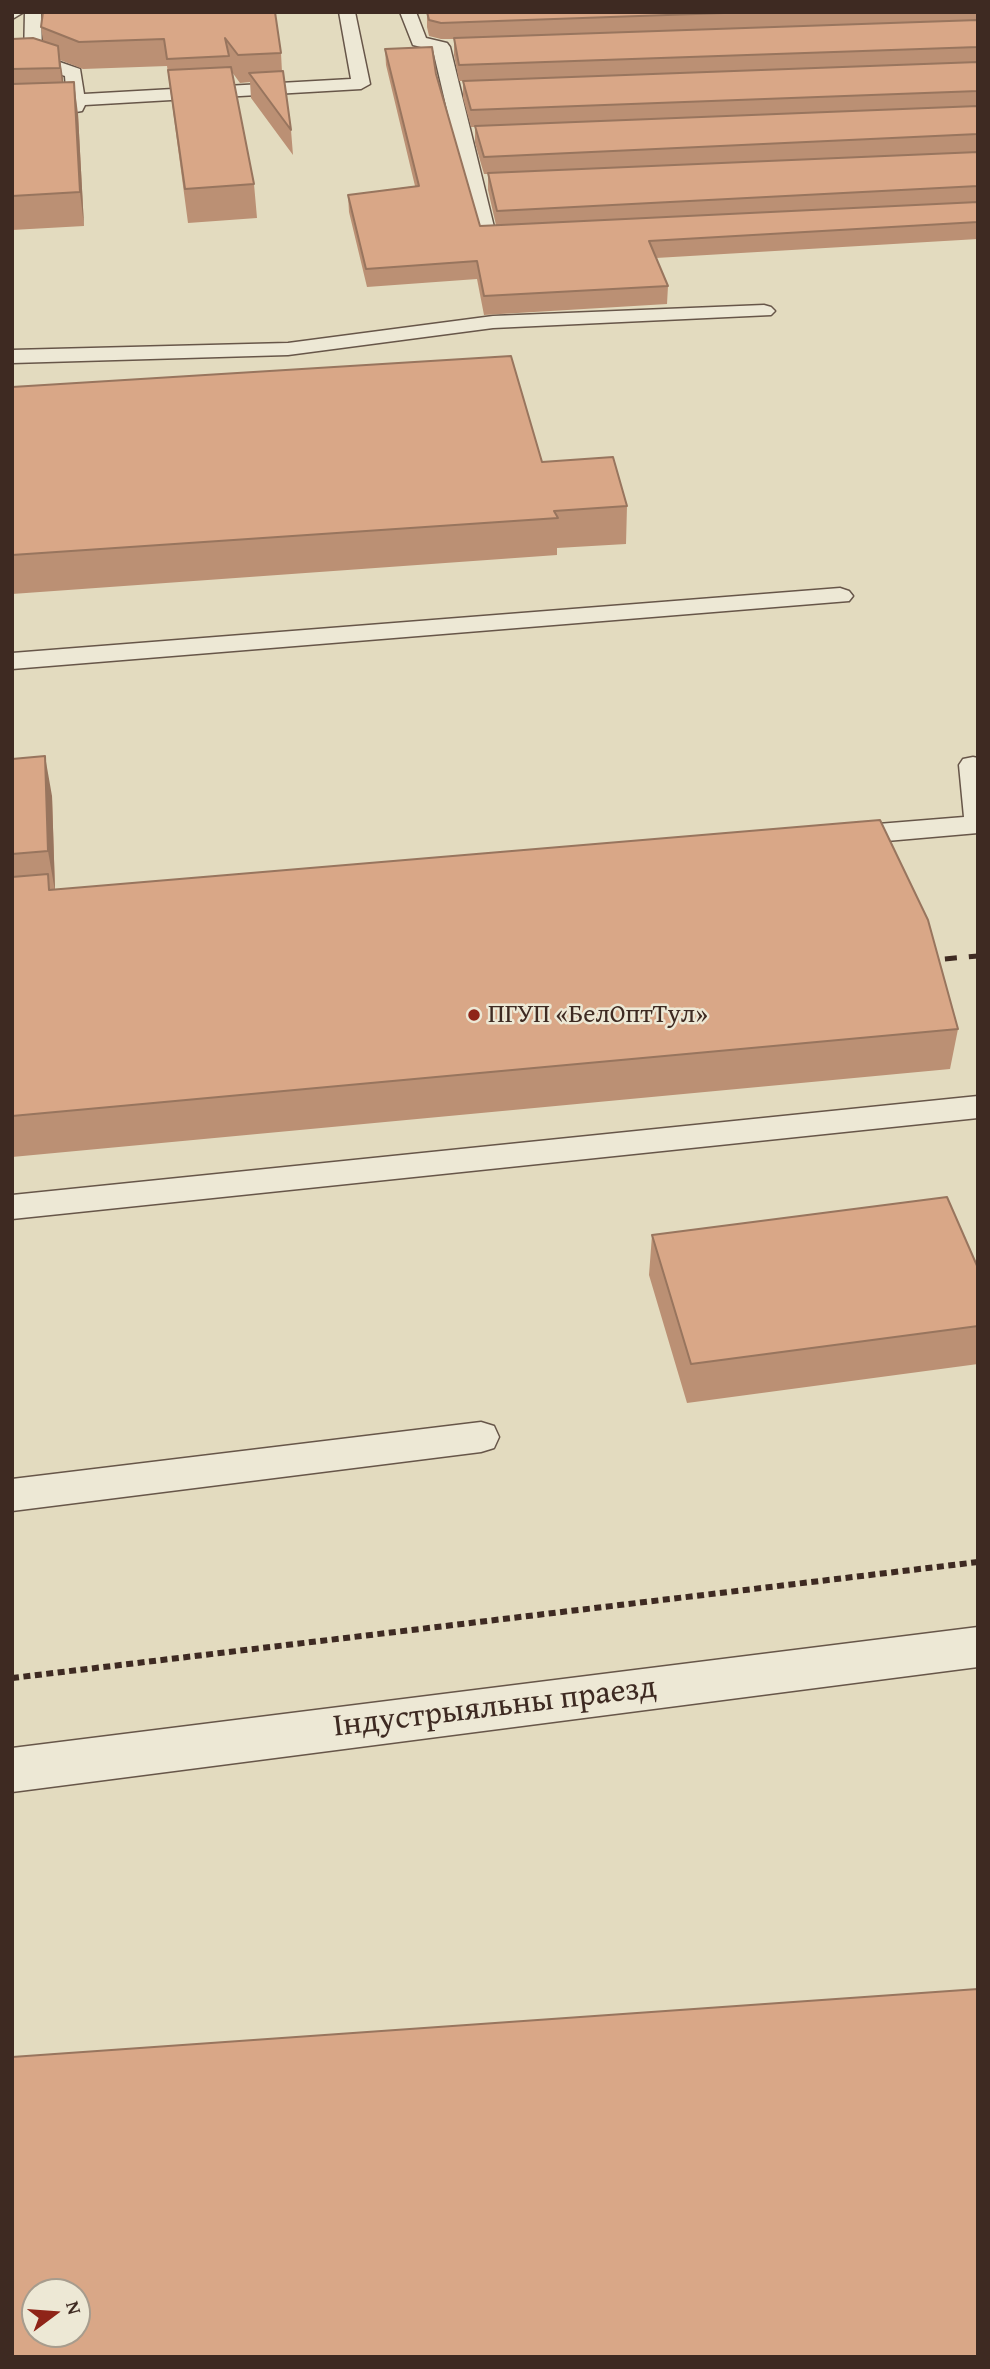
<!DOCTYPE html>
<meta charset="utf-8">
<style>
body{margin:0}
#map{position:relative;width:990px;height:2369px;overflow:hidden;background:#e3dbbf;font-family:"Gentium Book Plus",serif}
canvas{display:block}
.frame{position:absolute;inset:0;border:14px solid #3e2a22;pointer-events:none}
.north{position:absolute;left:21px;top:2278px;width:70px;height:70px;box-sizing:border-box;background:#ede8d5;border:2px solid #a79c8d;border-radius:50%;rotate:74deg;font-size:19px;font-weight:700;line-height:28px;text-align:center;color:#3e2a22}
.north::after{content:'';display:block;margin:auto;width:24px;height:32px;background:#8f2418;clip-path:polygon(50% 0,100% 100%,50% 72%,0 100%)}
</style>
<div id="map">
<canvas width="990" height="2369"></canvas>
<div class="frame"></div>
<div class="north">N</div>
</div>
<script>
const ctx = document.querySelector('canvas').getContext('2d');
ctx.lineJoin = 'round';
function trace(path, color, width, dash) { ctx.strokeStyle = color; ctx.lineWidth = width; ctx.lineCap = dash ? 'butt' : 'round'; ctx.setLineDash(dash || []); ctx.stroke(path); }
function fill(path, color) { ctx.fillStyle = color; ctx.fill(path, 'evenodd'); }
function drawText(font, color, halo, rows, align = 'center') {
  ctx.font = font + ' "Gentium Book Plus",serif'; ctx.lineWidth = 5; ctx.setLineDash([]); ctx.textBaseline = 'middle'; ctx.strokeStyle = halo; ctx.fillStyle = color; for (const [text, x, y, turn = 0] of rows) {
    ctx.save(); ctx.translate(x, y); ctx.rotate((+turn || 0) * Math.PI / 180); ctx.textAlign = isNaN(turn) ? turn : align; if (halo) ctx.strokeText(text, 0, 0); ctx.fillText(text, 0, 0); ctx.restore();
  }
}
const service = new Path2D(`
 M25 12H41L42 56 80 69 84 94 351 79 339 12H355L370 84 361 89 85 105 82 111 76 112 12 114V104L67 102 65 76 27 63 24 59Z
 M400 12H416L426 38 447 43 450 47 495 231H528L531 235 528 239 480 241 477 237 433 50 413 45Z
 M764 305 771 307 775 311 771 315 493 328 288 355 12 363V350L288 343 493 316Z
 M840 588 849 591 853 596 849 601 12 669V653Z
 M973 757 978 758V833L841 845 831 842 827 836 831 830 841 827 964 817 959 765 963 759Z
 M978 1096V1118L12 1219V1195Z
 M481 1422 494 1426 499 1437 494 1448 481 1452 12 1511V1479Z`);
const minor = new Path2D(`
 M978 1627V1667L12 1792V1748Z`);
const tertiary = new Path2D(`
 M12 12H24L14 18Z`);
trace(service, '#675649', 3);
trace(minor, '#675649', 3);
trace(tertiary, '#675649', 3);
trace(new Path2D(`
 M12 1678 978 1562`), '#3e2a22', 6, [7, 4.5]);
fill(service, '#ede8d5');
fill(minor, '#ede8d5');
fill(tertiary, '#ede8d5');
trace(new Path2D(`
 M921 961 978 956`), '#3e2a22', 5, [12, 12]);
fill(new Path2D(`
 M275 12 281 53 282 72 291 130 293 155 251 98 250 82 240 83 232 72 254 184 257 218 188 223 167 66 83 69 60 60 63 82 78 114 84 226 12 230V39L43 41 41 27Z
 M427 12H978V239L656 258 668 286 667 304 484 315 477 279 367 287 349 212 348 195 415 186 386 65 385 49 436 74 480 226 496 225 488 190V174H484L475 143V127H471L463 98V81H459L454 55V39H441L429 36 427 27Z
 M12 387 542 462 627 506 626 544 557 548V555L12 594Z
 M12 759 52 796 55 889 958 1029 950 1069 12 1157Z
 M652 1235 978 1268V1364L687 1403 649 1275Z`), '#bb9074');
fill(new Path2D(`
 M58 46 63 78 64 99 60 68Z
 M74 82 78 114 84 226 80 192Z
 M45 756 52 796 55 891 48 851Z`), '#98755e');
const building = new Path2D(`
 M43 12H275L281 53 238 55 225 38 229 56 167 59 164 39 79 42 41 27Z
 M427 12H752L441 23 429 20Z
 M978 20V47L459 65 454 38Z
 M33 38 58 46 60 68 12 69V39Z
 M432 47 436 74 480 226 978 202V222L649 241 668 286 484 296 477 261 366 269 348 195 419 186 385 49Z
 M978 62V91L471 110 463 81Z
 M231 67 254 184 185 189 168 70Z
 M283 71 291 130 249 73Z
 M74 82 80 192 12 196V84Z
 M978 106V134L484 157 475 126Z
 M978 152V186L497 211 488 173Z
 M511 356 542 462 613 457 627 506 554 511 558 518 12 555V387Z
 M45 756 48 851 12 854V759Z
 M880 820 928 920 958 1029 12 1116V877L48 874 49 890Z
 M947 1197 978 1268V1326L691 1364 652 1235Z
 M978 1989V2357H12V2057ZM35 2292H77V2334H35Z`);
fill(building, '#d9a787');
trace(building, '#98755e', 2);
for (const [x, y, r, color] of [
 [474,1015,7,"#8f2418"]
]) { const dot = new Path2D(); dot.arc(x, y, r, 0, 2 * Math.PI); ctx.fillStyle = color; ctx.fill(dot); trace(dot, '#ede8d5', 2.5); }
drawText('26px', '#3e2a22', '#ede8d5', [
 ["ПГУП «БелОптТул»",488,1015]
], 'left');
drawText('32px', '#3e2a22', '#ede8d5', [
 ["Індустрыяльны праезд",495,1708,-7]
]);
</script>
